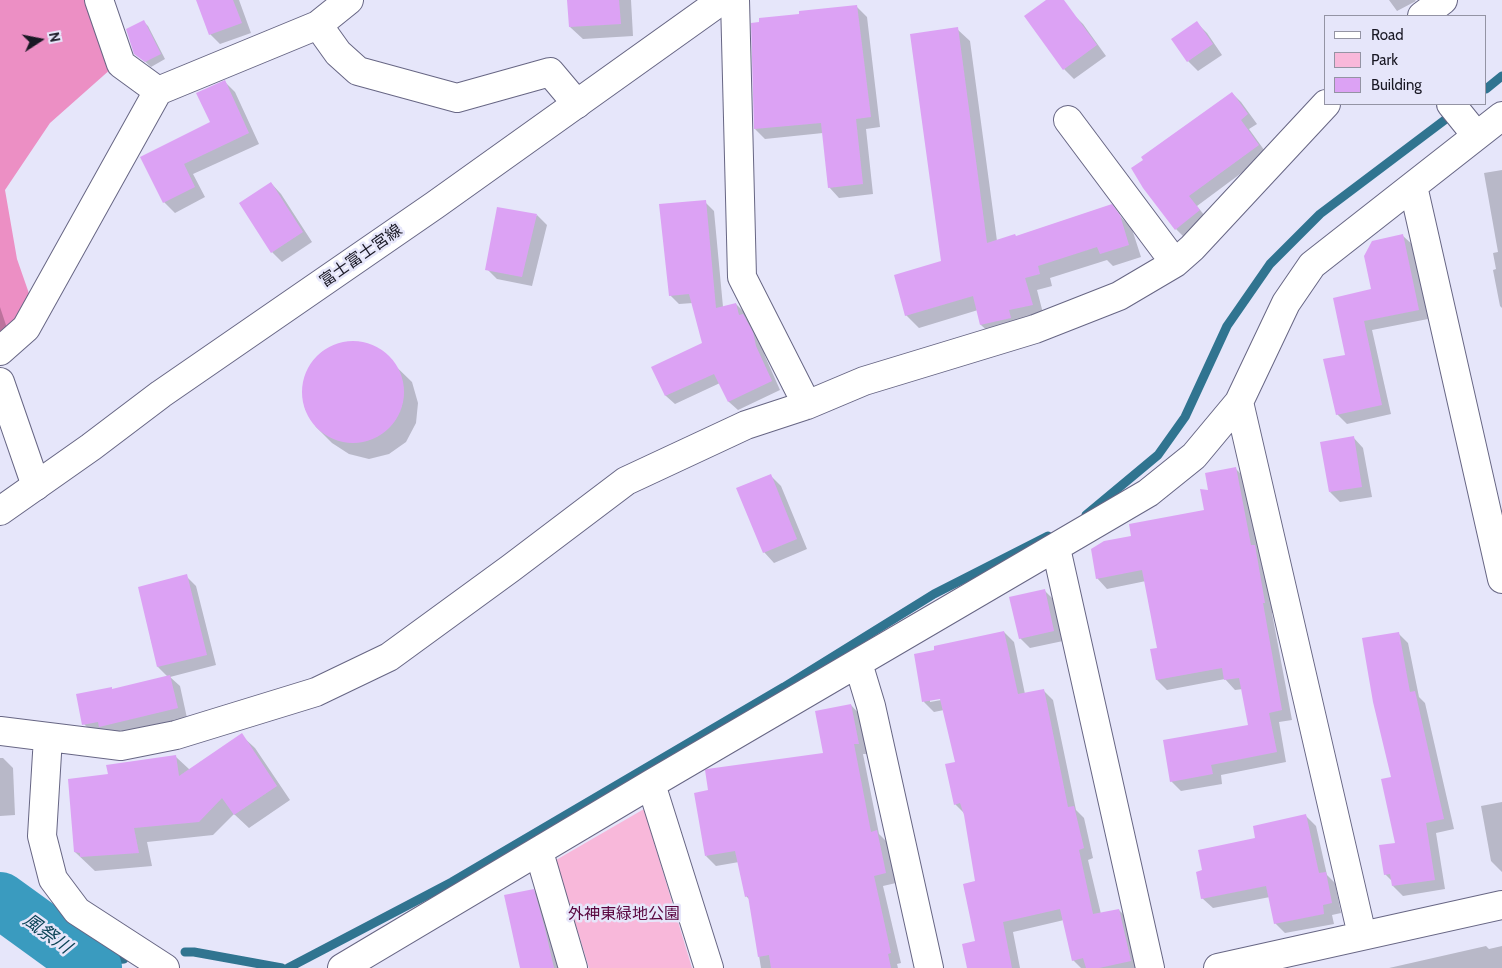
<!DOCTYPE html>
<meta charset="utf-8">
<style>
body{margin:0}
#map{position:relative;width:1502px;height:968px;overflow:hidden;background:#e6e6fa;font-family:Cabin,sans-serif}
canvas{display:block}
.legend{position:absolute;left:1324px;top:15px;width:162px;height:90px;box-sizing:border-box;background:#e6e6fa;border:1px solid #9494a4;margin:0;padding:6px 9px;list-style:none;font-size:15px;color:#191824}
.legend li{display:flex;align-items:center;gap:10px;height:25px}
.legend b{width:25px;border:1px solid #9494a4}
.north{position:absolute;left:15px;top:15px;width:50px;height:50px;-webkit-text-stroke:4px #e6e6fa;paint-order:stroke;rotate:79deg;font-size:14px;font-weight:700;line-height:20px;text-align:center;color:#191824}
.north::after{content:'';display:block;margin:auto;width:18px;height:22px;background:#191824;clip-path:polygon(50% 0,100% 100%,50% 72%,0 100%)}
</style>
<div id="map">
<canvas width="1502" height="968"></canvas>
<ul class="legend">
<li><b style="height:6px;background:#fff"></b>Road</li>
<li><b style="height:14px;background:#f8b8da"></b>Park</li>
<li><b style="height:14px;background:#dca2f4"></b>Building</li>
</ul>
<div class="north">N</div>
</div>
<script>
const ctx = document.querySelector('canvas').getContext('2d');
ctx.lineJoin = 'round';
function fill(path, color) { ctx.fillStyle = color; ctx.fill(path, 'evenodd'); }
function trace(path, color, width, dash) { ctx.strokeStyle = color; ctx.lineWidth = width; ctx.lineCap = dash ? 'butt' : 'round'; ctx.setLineDash(dash || []); ctx.stroke(path); }
function drawText(font, color, halo, rows, align = 'center') {
  ctx.font = font + ' Cabin,"Noto Sans JP",sans-serif'; ctx.lineWidth = 5; ctx.setLineDash([]); ctx.textBaseline = 'middle'; ctx.strokeStyle = halo; ctx.fillStyle = color; for (const [text, x, y, turn = 0] of rows) {
    ctx.save(); ctx.translate(x, y); ctx.rotate((+turn || 0) * Math.PI / 180); ctx.textAlign = isNaN(turn) ? turn : align; if (halo) ctx.strokeText(text, 0, 0); ctx.fillText(text, 0, 0); ctx.restore();
  }
}
fill(new Path2D(`
 M644 809 692 968H589L556 860Z`), '#f8b8da');
fill(new Path2D(`
 M0 0H94L112 68 50 123 5 190 17 259 33 305 0 348Z`), '#ec8fc4');
fill(new Path2D(`
 M198 0H239L251 33 220 44 210 34Z
 M568 0H631L633 36 583 39 570 27Z
 M1389 0H1415L1416 1 1397 11Z
 M856 6 867 17 880 127 866 129 873 194 839 198 829 187 823 133 765 139 755 129 761 24Z
 M1073 14 1083 24 1106 56 1074 79 1064 69Z
 M143 21 148 26 165 59 151 67 138 55Z
 M1197 23 1207 33 1222 55 1198 71 1188 61Z
 M957 29 970 41 997 241 1016 237 1111 206 1132 229 1141 257 1113 266 1107 260 1050 278 1052 286 1037 290 1044 317 994 337 981 325 978 310 919 328 906 315 943 262Z
 M225 82 235 92 259 144 193 174 205 197 175 213 164 202 142 158 211 123Z
 M1232 93 1241 102 1257 124 1249 129 1267 154 1197 206 1208 220 1185 238 1176 229 1144 188 1145 160Z
 M1502 170V308L1500 306 1493 270 1496 269 1493 253 1498 252 1484 173Z
 M271 183 281 194 312 242 282 262 272 252Z
 M705 202 714 211 723 307 736 304 745 313 746 318 752 324 761 342 765 356 780 390 738 410 729 402 720 383 675 404 666 396 653 368 703 344 693 303 679 304 670 295Z
 M537 215 547 225 532 286 497 279 487 269Z
 M1403 236 1413 245 1428 319 1372 330 1391 414 1347 424 1337 414 1347 356 1372 290Z
 M0 307 8 331 0 334Z
 M341 343H362L381 352 412 382 418 403 416 423 406 442 389 454 369 459 349 454 332 443 316 427 305 409 303 388 309 368 322 352Z
 M1353 437 1363 448 1372 497 1340 502 1330 492Z
 M1236 469 1246 479 1275 613H1272L1292 720 1279 722 1286 762 1221 775 1222 784 1181 791 1171 781 1249 726 1243 689 1235 690 1225 679 1167 690 1157 680 1159 649 1146 581 1107 589 1097 578 1132 537 1206 511 1210 491Z
 M771 476 781 486 807 549 774 563 764 552Z
 M186 576 196 586 216 665 170 677 180 686 187 718 110 737 94 734 84 724 113 690 168 677 158 667 150 636Z
 M1044 590 1054 600 1063 641 1030 648 1020 638Z
 M1004 632 1014 642 1025 694 1043 690 1053 700 1076 810 1084 818 1093 858 1088 860 1101 914 1119 910 1129 920 1140 968H1081L1073 960 1064 920 1013 932 1020 968H968L977 942 976 882 965 814 955 804 956 763 944 710 934 712 924 702 936 651ZM946 697 947 699 930 702V700Z
 M1398 633 1408 643 1419 697 1425 703 1454 829 1436 833 1445 889 1403 896 1393 886 1392 881 1385 874 1397 844 1392 778Z
 M851 705 861 716 868 754H863L879 834 887 842 896 883 883 886 901 963 897 964 898 968H761L750 900 746 896 739 862 716 866 706 856 824 754Z
 M241 735 255 748 290 800 249 828 234 814 213 835 147 842 152 866 95 871 75 852 109 775 176 757 190 770Z
 M0 758H3L13 768 15 815 0 816Z
 M1502 802V872L1491 861 1481 806Z
 M1306 816 1316 826 1327 875 1335 883 1341 913 1332 915 1334 924 1285 933 1275 923 1270 897 1213 908 1202 898 1203 871 1257 839Z
 M533 890 543 901 561 968H524Z
 M1486 946 1489 949 1502 946V968H1389Z`), '#0003');
trace(new Path2D(`
 M1486 89 1502 76
 M1086 515 1158 455 1185 417 1227 326 1270 264 1320 214 1454 113
 M185 952H194L282 968
 M86 963 124 959
 M288 968 452 882 784 687 934 594 1048 536`), '#307490', 9);
trace(new Path2D(`
 M0 900 94 968`), '#3a9bbf', 56);
fill(new Path2D(`
 M196 0H233L242 23 209 35Z
 M567 0H619L621 24 569 27Z
 M1046 0H1064L1097 45 1063 70 1024 16Z
 M857 5 871 117 856 119 863 184 828 188 821 123 754 129 751 23 759 22V18L799 14V11Z
 M144 20 161 54 145 62 134 54 126 29Z
 M1197 21 1213 44 1187 62 1171 39Z
 M958 27 987 243 1015 234 1016 236 1112 204 1120 215 1129 245 1100 254 1097 247 1038 266 1040 274 1025 278 1033 305 1009 310 1011 318 980 325 973 296 905 316 894 275 941 261 910 34Z
 M225 80 249 133 184 164 195 187 163 203 140 157 210 122 196 93Z
 M1232 92 1248 114 1241 120 1259 145 1189 196 1200 210 1175 230 1143 188 1131 168 1143 160 1141 157Z
 M271 182 303 232 271 253 239 203Z
 M706 200 716 308 736 303 739 315 743 314 753 332 756 346 772 381 728 402 714 374 665 396 651 367 702 343 689 294 669 296 659 204Z
 M497 207 537 214 522 277 485 270Z
 M1403 234 1419 310 1364 321 1382 405 1336 415 1323 359 1345 355 1333 298 1371 289 1364 256 1372 241Z
 M302 392a51 51 0 1 1 102 0a51 51 0 1 1-102 0Z
 M1354 436 1362 487 1329 492 1320 442Z
 M1236 467 1251 545H1255L1265 603H1263L1282 710 1269 713 1277 752 1211 765 1213 774 1170 782 1163 740 1248 725 1239 678 1224 680 1222 668 1156 680 1150 649 1157 648 1142 570 1096 579 1091 549 1104 541 1131 536 1129 524 1204 510 1200 489 1208 490 1205 473Z
 M771 474 797 539 763 553 736 488Z
 M187 574 207 655 157 667 138 587Z
 M1045 589 1054 631 1019 639 1009 597Z
 M1004 631 1018 694 1044 689 1068 807 1074 806 1084 848 1079 850 1093 914 1119 909 1131 961 1099 968H1086L1083 958 1072 961 1060 909 1003 922 1012 968H967L962 944 975 941 963 884 975 881 964 815 960 803 954 805 945 764 955 762 940 699 922 702 914 654 934 650V646Z
 M1399 632 1410 692 1415 691 1444 819 1426 823 1435 880 1392 886 1390 874 1384 875 1379 845 1395 843 1381 779 1391 777 1373 702 1362 638Z
 M170 675 178 708 99 727 98 722 82 725 76 694 112 687V689Z
 M851 704 859 744H854L871 832 877 830 886 873 874 876 891 953 888 954 891 968H771L769 955 758 957 748 896 745 897 735 851 705 856 694 793 708 790 705 770 707 769 823 753 815 711Z
 M242 733 277 786 234 815 222 798 199 822 134 828 139 853 80 857V853L74 852 68 779 108 774 106 765 176 755 179 776Z
 M1306 814 1319 873 1326 872 1332 903 1323 905 1324 914 1274 924 1266 886 1201 899 1196 872 1202 870 1198 850 1255 838 1253 826Z
 M534 889 545 929 554 968H520L504 895Z`), '#dca2f4');
const minor = new Path2D(`
 M99 0 121 64 158 91
 M349 0 318 25 338 53 358 71 457 98 550 72 577 104
 M735 0 742 277 807 405
 M1422 16 1443 0
 M1451 104 1476 135
 M1068 120 1175 263
 M1413 186 1502 579
 M0 351 26 328 158 91 318 25
 M0 382 36 486
 M1239 402 1362 935
 M1056 548 1150 968
 M858 663 871 706 929 968
 M0 731 121 746 176 735 316 692 389 657 511 568 626 481 746 425 807 405 864 381 1035 329 1119 296 1175 263 1192 248 1326 104
 M48 737 42 836 53 879 77 911 165 968
 M651 784 709 968
 M539 852 573 968
 M342 968 651 784 1148 493 1194 456 1239 402 1286 303 1312 265 1502 116
 M1218 968 1502 905`);
const major = new Path2D(`
 M0 511 91 447 161 394 435 205 722 0`);
trace(minor, '#676684', 30);
trace(major, '#676684', 30);
trace(minor, '#fff', 28);
trace(major, '#fff', 28);
drawText('16px', '#191824', '#e6e6fa', [
 ["富士富士宮線",361,256,-35]
]);
drawText('16px', '#59053f', '#e6e6fa', [
 ["外神東緑地公園",624,914]
]);
drawText('italic 18px', '#0c4457', '#e6e6fa', [
 ["風祭川",47,934,36]
]);
</script>
